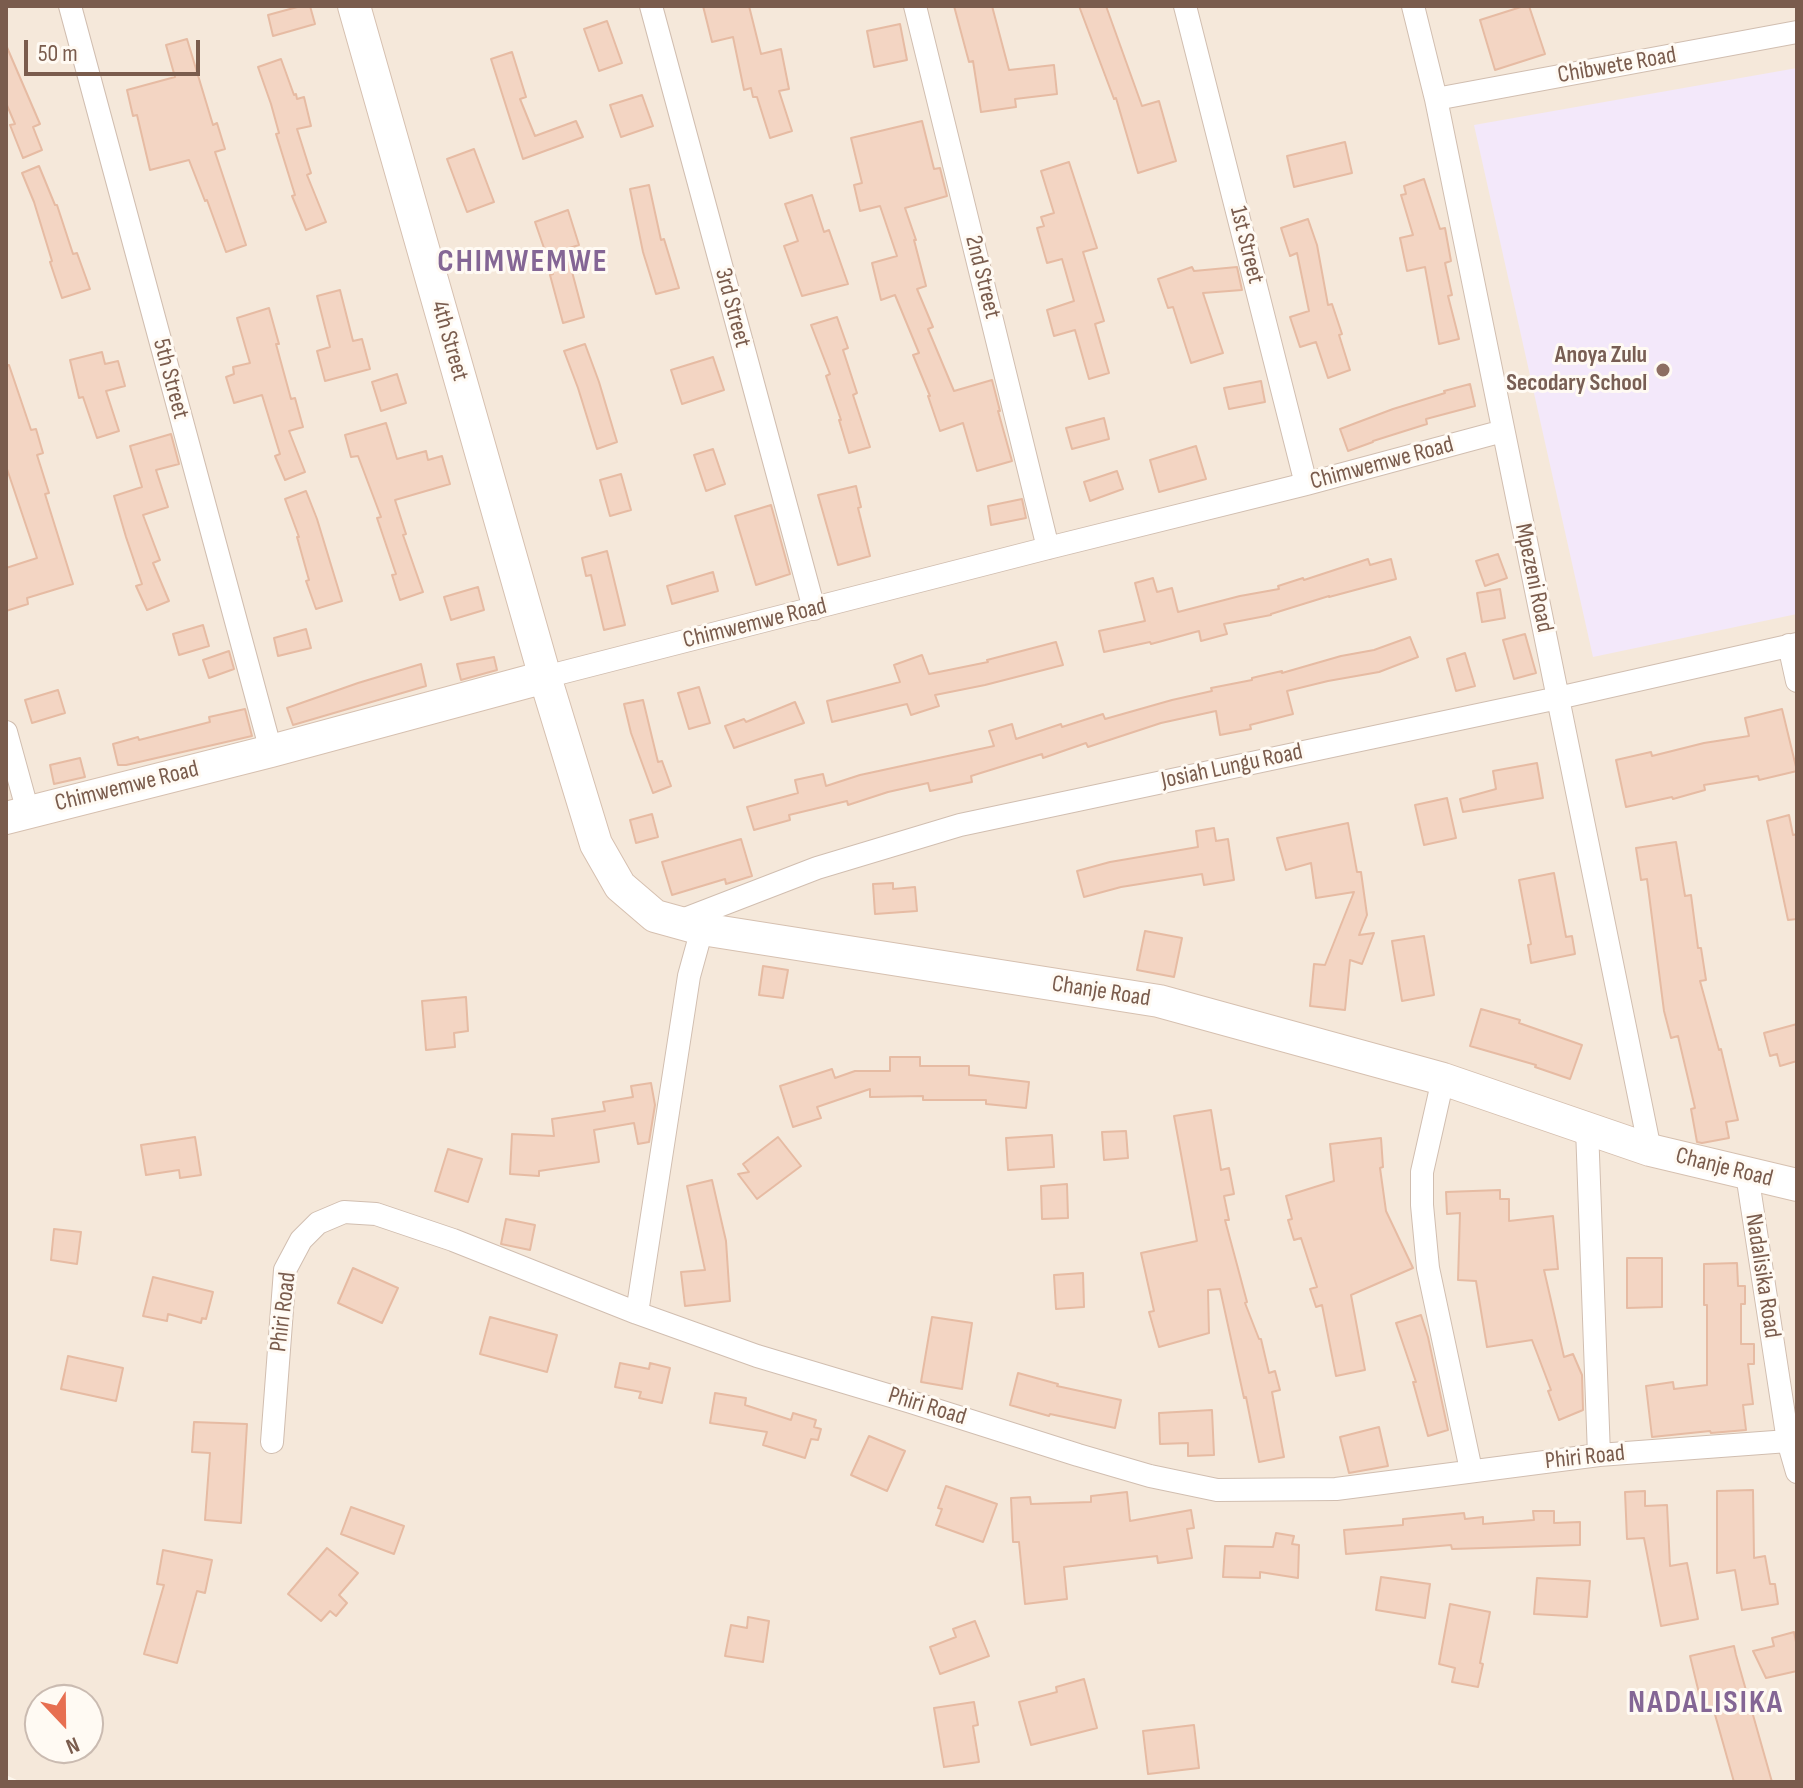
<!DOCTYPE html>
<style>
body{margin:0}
#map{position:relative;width:1803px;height:1788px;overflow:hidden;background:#fdf6ec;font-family:"Sofia Sans Condensed",sans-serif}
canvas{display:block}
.frame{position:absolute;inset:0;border:8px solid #7a5c4d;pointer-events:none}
.north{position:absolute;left:24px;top:1684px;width:80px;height:80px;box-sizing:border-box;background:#fffaf3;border:2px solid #cabbb1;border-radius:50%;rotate:158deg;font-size:22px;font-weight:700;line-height:32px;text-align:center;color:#7a5c4d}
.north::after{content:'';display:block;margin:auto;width:28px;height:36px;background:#e76f51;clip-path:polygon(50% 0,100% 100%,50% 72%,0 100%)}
.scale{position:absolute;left:24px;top:40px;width:176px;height:36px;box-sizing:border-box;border:4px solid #7a5c4d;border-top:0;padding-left:10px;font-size:24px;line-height:28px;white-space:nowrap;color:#7a5c4d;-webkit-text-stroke:6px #fffaf3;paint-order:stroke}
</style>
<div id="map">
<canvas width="1803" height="1788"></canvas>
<div class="frame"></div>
<div class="north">N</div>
<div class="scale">50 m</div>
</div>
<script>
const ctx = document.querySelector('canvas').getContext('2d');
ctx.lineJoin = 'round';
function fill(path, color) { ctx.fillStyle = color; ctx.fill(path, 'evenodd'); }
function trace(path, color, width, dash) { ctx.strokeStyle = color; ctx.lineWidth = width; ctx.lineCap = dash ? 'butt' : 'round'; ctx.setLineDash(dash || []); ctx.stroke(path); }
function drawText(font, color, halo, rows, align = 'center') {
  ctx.font = font + ' "Sofia Sans Condensed",sans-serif'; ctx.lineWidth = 6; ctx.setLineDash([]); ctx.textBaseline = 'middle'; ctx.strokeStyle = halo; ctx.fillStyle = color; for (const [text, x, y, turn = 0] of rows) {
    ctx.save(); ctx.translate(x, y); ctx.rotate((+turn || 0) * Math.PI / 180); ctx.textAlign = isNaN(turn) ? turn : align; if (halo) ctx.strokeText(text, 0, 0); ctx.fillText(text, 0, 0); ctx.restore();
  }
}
fill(new Path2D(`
 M6 6H1797V1782H21L6 1775ZM40 1700H88V1748H40Z`), '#f5e8da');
fill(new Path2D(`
 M1797 68V614L1593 657 1474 125Z`), '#f3e8fa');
const building = new Path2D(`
 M301 6H310L315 24 273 36 268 15Z
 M703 6H749L761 54 781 49 789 89 779 91 792 131 770 138 757 97H753L751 88 744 90 733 37 712 42Z
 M954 6H992L1009 70 1054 65 1057 94 1015 99 1016 107 981 112 973 61 969 62Z
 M1079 6H1106L1142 106 1159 101 1176 161 1138 173 1116 98 1114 99Z
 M1524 6H1529L1545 54 1495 70 1480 20Z
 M607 21 622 63 599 71 584 29Z
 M900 24 907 60 874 67 867 31Z
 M187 39 213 125 217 123 225 149 215 152 246 245 226 252 207 200 205 201 189 160 150 170 137 115 133 116 127 90 175 77 166 45Z
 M6 45 40 124 33 127 42 150 23 158 10 125 15 124 6 103Z
 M512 52 526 97 520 99 535 136 576 121 583 137 523 159 491 59Z
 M281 59 294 95 296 94 297 99 304 97 311 126 297 129 311 173 307 175 326 222 306 230 292 196 295 195 276 134 279 133 271 104 258 67Z
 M642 95 653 126 621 137 610 105Z
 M922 121 934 169 940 168 947 196 905 208 916 240H914L926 286 917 289 933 327 928 329 954 391 992 380 1000 411H998L1012 461 977 471 963 423 940 431 928 396H930L913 355 919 353 895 295 881 300 872 263 897 256 880 206 860 211 854 185 862 183 851 138Z
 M1345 142 1352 173 1294 187 1287 156Z
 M474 149 494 202 467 212 447 159Z
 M1069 162 1097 248 1083 252 1104 321 1095 324 1109 373 1089 379 1075 330 1054 336 1047 310 1074 301 1062 259 1047 263 1037 228 1044 226 1041 217 1054 213 1041 171Z
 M39 166 55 205H57L73 254 77 253 90 289 62 298 50 262 52 261 34 202 22 173Z
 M1424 179 1440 229 1445 228 1451 261 1445 263 1452 295 1448 296 1459 339 1439 344 1425 267 1407 271 1400 238 1413 235 1401 195 1406 194 1404 186Z
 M649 185 661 240 664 239 679 288 656 294 643 252 630 189Z
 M812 195 824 232 829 230 848 284 802 296 784 246 798 241 785 204Z
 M568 210 579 245 566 249 584 317 563 323 550 275 553 274 535 222Z
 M1308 219 1317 245 1328 305 1332 304 1342 334 1339 335 1350 370 1328 378 1316 342 1300 347 1290 317 1309 311 1297 253 1290 256 1281 228Z
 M1192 267 1194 271 1237 267 1242 290 1203 293 1223 353 1191 363 1173 307 1168 308 1158 279Z
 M340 290 353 341 362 339 370 369 325 381 317 351 330 347 317 296Z
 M269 308 279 344H276L291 399 295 398 303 427 289 431 305 472 285 480 275 456 280 454 262 395 234 403 226 377 234 374 233 367 250 363 237 318Z
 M837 317 848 348 843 350 857 393 853 395 870 447 849 453 839 420H841L826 376 830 374 811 325Z
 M585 344 599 382 617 442 597 449 578 388 564 351Z
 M102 352 105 364 118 361 125 386 106 391 119 431 97 438 83 397 79 398 70 360Z
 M713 357 724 390 682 404 671 370Z
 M9 365 31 430 36 429 43 453 37 455 49 493 45 494 73 584 27 598 28 604 6 611V568L37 558 6 466V366Z
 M397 374 406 403 381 411 372 382Z
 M1261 381 1265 402 1229 409 1224 388Z
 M1470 384 1475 406 1426 419 1427 424 1373 441V442L1348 451 1340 429 1393 409 1445 393 1444 391Z
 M1104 418 1109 439 1072 449 1066 428Z
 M386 423 397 459 426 451 428 460 442 456 450 484 395 500 406 534 403 535 423 592 400 600 392 575 396 574 377 518 381 517 358 456 351 457 345 435Z
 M171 434 179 464 156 470 168 507 143 515 160 560 153 563 169 601 147 610 136 586 142 584 126 537 114 496 142 487 130 446Z
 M1196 446 1206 479 1159 492 1150 460Z
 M713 449 725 484 706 491 694 455Z
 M1117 471 1123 489 1090 501 1084 482Z
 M621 474 631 510 610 516 600 480Z
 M856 486 861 507 858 508 870 556 838 565 818 495Z
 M306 491 317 519 342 601 316 609 306 581 309 580 297 537H299L285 499Z
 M1022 499 1026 518 991 525 988 506Z
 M771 505 790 574 756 585 735 516Z
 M607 551 625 625 604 630 591 575 586 576 582 558Z
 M1498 554 1507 578 1485 586 1476 561Z
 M1368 559 1370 565 1391 559 1396 579 1329 597V596L1271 614V615L1224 624 1227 634 1201 641 1199 631 1151 644 1150 642 1104 652 1099 631 1145 621 1135 583 1153 578 1157 592 1172 588 1178 612 1240 596 1279 589 1278 586 1303 578 1304 580Z
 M713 572 718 591 672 604 667 586Z
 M478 587 484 610 451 620 444 597Z
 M1500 589 1505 618 1482 622 1477 593Z
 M203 625 209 646 179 655 173 634Z
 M306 629 311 648 278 656 274 638Z
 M1525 634 1536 673 1514 679 1503 640Z
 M1410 637 1418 657 1379 672 1328 681 1287 691 1293 714 1250 725 1251 729 1220 735 1216 711 1161 723 1088 747 1086 743 1043 758 1042 754 971 776 972 782 930 791 928 783 888 792 848 805 847 801 789 815 790 820 754 830 747 807 798 793 795 780 823 774 826 786 860 775 994 746 989 731 1012 724 1016 739 1061 724 1062 727 1103 714 1105 719 1172 700 1212 691 1211 688 1252 680V678L1260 676 1282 671V673L1341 656 1374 650Z
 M1056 642 1063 665 985 685 935 695 939 706 911 715 907 704 832 722 827 701 900 682 894 665 922 655 929 674 988 662 987 660Z
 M229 651 234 669 209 678 203 660Z
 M1465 653 1475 686 1456 691 1447 659Z
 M494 657 497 670 461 680 457 664Z
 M421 664 426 686 293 725 287 708 358 683Z
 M699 687 710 723 689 729 678 693Z
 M58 690 65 713 32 723 25 700Z
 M643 700 658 762 662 761 671 786 653 793 631 733 624 704Z
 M795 702 804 723 734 748 725 726 744 719 746 722Z
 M245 709 252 736 126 765H118L113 744 138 737 139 740 210 722 209 717Z
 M1782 709 1797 771 1759 780 1758 776 1704 785 1705 790 1673 799 1672 797 1626 807 1616 760 1651 752 1652 756 1704 743 1749 736 1745 718Z
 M80 758 85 777 54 784 50 765Z
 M1537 763 1543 798 1463 812 1460 799 1496 789 1493 771Z
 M1447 798 1456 838 1424 845 1415 805Z
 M652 814 658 837 636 843 630 820Z
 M1789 815 1793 835 1797 834V919L1788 920 1767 821Z
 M1348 823 1357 872H1361L1367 915 1359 935 1374 933 1362 964 1350 960 1345 1010 1310 1006 1314 964 1325 965 1354 892 1316 898 1311 863 1286 870 1277 838Z
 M1214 828 1216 841 1228 839 1234 880 1204 885 1202 874 1121 887 1084 897 1077 871 1110 862 1198 847 1196 831Z
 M741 839 752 876 726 884 725 879 672 895 662 862Z
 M1676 842 1685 896 1691 895 1698 948H1701L1706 980 1700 981 1719 1050 1721 1049 1738 1120 1726 1122 1729 1138 1702 1143 1697 1142 1691 1109 1695 1108 1678 1036 1671 1038 1664 1011 1647 879 1641 880 1636 848Z
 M1554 873 1566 937 1572 936 1575 954 1531 963 1528 945 1531 944 1519 880Z
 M893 883V889L915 887 917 911 875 914 873 884Z
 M1145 931 1182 938 1174 977 1137 970Z
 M1424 936 1434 995 1402 1001 1392 941Z
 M763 966 788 970 783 998 759 995Z
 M466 997 468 1031 454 1033 455 1047 426 1050 422 1001Z
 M1481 1009 1520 1020 1519 1023 1582 1045 1570 1079 1535 1067 1536 1065 1470 1046Z
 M1797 1024V1061L1780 1066 1777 1054 1770 1056 1764 1033Z
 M890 1057H920V1066H969V1075L1029 1082 1026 1108 986 1104V1100H923V1096L870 1097V1089L817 1107 821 1118 793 1127 780 1086 832 1069 835 1078 855 1071H890Z
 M651 1083 655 1105 649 1142 638 1144 634 1123 594 1130 599 1162 539 1171V1176L510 1174 512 1134 554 1136 552 1119 605 1111 603 1102 633 1097 631 1086Z
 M1211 1110 1221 1170 1229 1168 1234 1194 1224 1196 1229 1220H1225L1247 1302 1245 1303 1259 1339H1261L1269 1373 1275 1371 1280 1390 1272 1392 1284 1457 1259 1462 1246 1397 1244 1398 1220 1289 1208 1290 1209 1333 1159 1347 1149 1312 1154 1311 1141 1253 1197 1241 1174 1116Z
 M1126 1131 1128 1158 1104 1160 1102 1132Z
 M1052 1135 1054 1167 1008 1170 1006 1138Z
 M195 1137 201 1175 180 1178 179 1170 146 1175 141 1145Z
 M778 1137 801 1166 757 1199 738 1174 749 1172 743 1164Z
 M1381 1138 1383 1167 1380 1168 1386 1211 1413 1268 1351 1295 1365 1370 1336 1376 1322 1305 1316 1307 1310 1289 1317 1287 1301 1238 1294 1240 1288 1220 1292 1219 1286 1196 1334 1181 1330 1144Z
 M448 1149 482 1159 468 1202 435 1191Z
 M712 1180 726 1241 730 1301 685 1306 681 1272 705 1270 687 1186Z
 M1067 1184 1068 1218 1042 1219 1041 1186Z
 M1500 1190V1199H1509V1221L1553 1216 1558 1269 1544 1270 1564 1357 1573 1354 1582 1375 1583 1410 1559 1420 1548 1391 1551 1390 1532 1340 1487 1347 1476 1281 1458 1280 1460 1213 1447 1214 1446 1192Z
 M506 1219 535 1225 530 1250 501 1244Z
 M54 1229 81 1232 77 1264 51 1260Z
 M1627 1258H1662V1307L1627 1308Z
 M1737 1263 1738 1286H1745V1304H1741V1344H1754V1364H1748L1753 1404 1743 1405 1746 1430 1711 1433 1710 1431 1652 1437 1646 1386 1673 1382 1674 1389 1707 1385V1305H1704V1264Z
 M353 1268 398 1288 382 1323 338 1303Z
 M1083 1273 1084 1307 1056 1309 1054 1275Z
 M153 1277 213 1292 206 1319 202 1318 201 1323 168 1314 167 1321 143 1316Z
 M1421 1315 1428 1337 1448 1430 1428 1436 1413 1382H1416L1396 1323Z
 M490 1317 557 1335 547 1372 480 1354Z
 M932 1317 972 1323 962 1389 921 1382Z
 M68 1356 123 1368 116 1401 61 1389Z
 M620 1363 649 1369 650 1363 670 1368 662 1403 639 1398 641 1392 615 1387Z
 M1018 1373 1058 1384 1057 1386 1121 1400 1115 1428 1050 1414 1049 1416 1010 1405Z
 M715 1393 746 1398 745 1405 791 1420 793 1413 816 1420 814 1427 821 1429 818 1440 811 1439 805 1458 763 1445 767 1432 710 1423Z
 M1212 1410 1214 1455 1188 1456V1443L1160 1444 1159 1413Z
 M194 1422 247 1424 241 1523 205 1520 210 1453 192 1452Z
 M1379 1427 1388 1466 1349 1473 1340 1437Z
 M869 1436 905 1451 887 1491 851 1475Z
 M946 1486 997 1504 983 1542 936 1525 942 1509 938 1508Z
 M1753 1490 1754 1558 1765 1556 1770 1584H1775L1778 1604 1742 1610 1735 1570 1717 1573V1491Z
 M1645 1491V1506L1667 1505 1670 1566 1687 1563 1698 1619 1661 1626 1644 1538 1627 1539 1625 1492Z
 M1127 1492 1130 1521 1191 1510 1194 1528 1187 1529 1192 1558 1158 1563 1157 1556 1064 1567 1067 1599 1025 1604 1019 1542H1013L1011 1498 1030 1497 1031 1504 1091 1502V1496Z
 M351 1507 404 1526 394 1554 341 1534Z
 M1533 1511H1554V1523L1580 1522V1545L1452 1549 1451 1545 1346 1554 1344 1530 1403 1525V1519L1464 1513 1465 1519 1483 1517V1524L1534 1520Z
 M1276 1533 1294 1536 1292 1544 1299 1545 1298 1578 1260 1572V1578L1223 1577 1225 1546 1273 1547Z
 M327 1548 358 1573 339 1595 347 1603 336 1616 330 1611 321 1621 288 1594Z
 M163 1550 212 1560 205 1593 197 1591 177 1663 144 1654 164 1585 157 1584Z
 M1381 1577 1430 1584 1425 1618 1376 1610Z
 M1537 1578 1590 1581 1587 1617 1534 1614Z
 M1450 1604 1490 1612 1480 1663 1483 1664 1478 1687 1452 1682 1455 1668 1439 1664Z
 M748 1617 769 1621 763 1662 725 1656 731 1625 747 1628Z
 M975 1621 989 1656 940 1674 930 1647 956 1637 953 1629Z
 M1794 1632 1797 1647V1671L1766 1678 1753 1651 1774 1646 1772 1638Z
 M1734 1646 1736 1655 1772 1782H1734L1714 1711 1704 1714 1690 1656Z
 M1084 1679 1097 1728 1031 1745 1019 1702 1057 1692 1056 1687Z
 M974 1702 978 1725 973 1726 979 1762 944 1767 934 1708Z
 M1194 1725 1199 1768 1148 1774 1143 1731Z`);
fill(building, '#f3d5c3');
trace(building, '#e6bba3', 2);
const street = new Path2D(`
 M70 6 271 751
 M651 6 814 609
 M915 6 1048 548
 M1185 6 1306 484
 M1413 6 1436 99 1650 1150
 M1436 99 1797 32
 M1789 645 1797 681
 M545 677 1048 548 1306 484 1503 431
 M6 732 28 812
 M677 922 817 868 960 825 1558 698 1797 644
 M1443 1079 1422 1172V1205L1428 1268 1471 1470
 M1587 1128 1599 1455
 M1747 1174 1788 1441 1797 1472
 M637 1313 689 976 702 929
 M272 1442 285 1270 301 1240 318 1223 344 1212 376 1214 453 1240 637 1313 757 1356 911 1402 1078 1455 1150 1476 1217 1490 1336 1489 1599 1455 1788 1441`);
const secondary = new Path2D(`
 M354 6 545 677 596 844 620 886 655 916 702 929 1159 1001 1443 1079 1650 1150 1797 1185
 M6 818 271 751 545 677`);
trace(street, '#d1beb0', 24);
trace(secondary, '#d6c0b0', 34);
trace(street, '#fff', 22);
trace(secondary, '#fff', 32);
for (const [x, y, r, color] of [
 [1663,370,8,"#8d6e63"]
]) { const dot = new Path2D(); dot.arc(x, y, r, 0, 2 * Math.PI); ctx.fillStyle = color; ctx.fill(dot); trace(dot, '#fffaf3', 3); }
drawText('24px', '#7a5c4d', '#fffaf3', [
 ["Chibwete Road",1617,66,-10],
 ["1st Street",1246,245,76],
 ["2nd Street",982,277,76],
 ["3rd Street",732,308,75],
 ["4th Street",449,341,74],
 ["5th Street",170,379,75],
 ["Chimwemwe Road",1382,464,-15],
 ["Mpezeni Road",1533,578,78],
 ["Chimwemwe Road",755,624,-14],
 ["Josiah Lungu Road",1232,767,-12],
 ["Chimwemwe Road",127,787,-14],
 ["Chanje Road",1101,992,9],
 ["Chanje Road",1724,1168,14],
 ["Nadalisika Road",1762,1276,81],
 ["Phiri Road",284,1312,-83],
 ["Phiri Road",927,1407,17],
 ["Phiri Road",1585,1458,-6]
]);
drawText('bold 24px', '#785e54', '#fffaf3', [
 ["Anoya Zulu",1647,356],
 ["Secodary School",1647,384]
], 'right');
ctx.letterSpacing = '2px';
drawText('bold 32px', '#846695', '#fffaf3', [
 ["CHIMWEMWE",523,263],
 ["NADALISIKA",1706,1704]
]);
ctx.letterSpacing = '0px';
</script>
